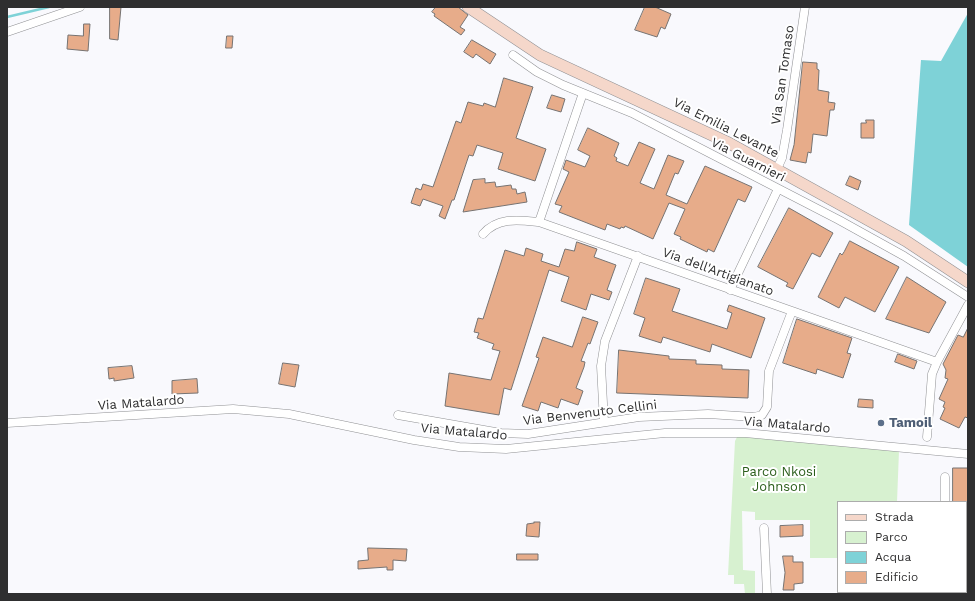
<!DOCTYPE html>
<style>
body{margin:0}
#map{position:relative;width:975px;height:601px;overflow:hidden;background:#f9f9fd;font-family:"Work Sans",sans-serif}
canvas{display:block}
.frame{position:absolute;inset:0;border:8px solid #2f2f30;pointer-events:none}
.legend{position:absolute;left:837px;top:501px;width:130px;height:92px;box-sizing:border-box;background:#fff;border:1px solid #acacac;margin:0;padding:5px 7px;list-style:none;font-size:12px;color:#2f2f30}
.legend li{display:flex;align-items:center;gap:8px;height:20px}
.legend b{width:20px;border:1px solid #acacac}
</style>
<div id="map">
<canvas width="975" height="601"></canvas>
<div class="frame"></div>
<ul class="legend">
<li><b style="height:5px;background:#f5d7ca"></b>Strada</li>
<li><b style="height:11px;background:#d7f1d0"></b>Parco</li>
<li><b style="height:11px;background:#7ed2d7"></b>Acqua</li>
<li><b style="height:11px;background:#e7ac8a"></b>Edificio</li>
</ul>
</div>
<script>
const ctx = document.querySelector('canvas').getContext('2d');
ctx.lineJoin = 'round';
function fill(path, color) { ctx.fillStyle = color; ctx.fill(path, 'evenodd'); }
function trace(path, color, width, dash) { ctx.strokeStyle = color; ctx.lineWidth = width; ctx.lineCap = dash ? 'butt' : 'round'; ctx.setLineDash(dash || []); ctx.stroke(path); }
function drawText(font, color, halo, rows, align = 'center') {
  ctx.font = font + ' "Work Sans",sans-serif'; ctx.lineWidth = 4; ctx.setLineDash([]); ctx.textBaseline = 'middle'; ctx.strokeStyle = halo; ctx.fillStyle = color; for (const [text, x, y, turn = 0] of rows) {
    ctx.save(); ctx.translate(x, y); ctx.rotate((+turn || 0) * Math.PI / 180); ctx.textAlign = isNaN(turn) ? turn : align; if (halo) ctx.strokeText(text, 0, 0); ctx.fillText(text, 0, 0); ctx.restore();
  }
}
fill(new Path2D(`
 M738 435 899 451 897 502H838V558H810V520H755V512L742 511 743 570 755 571V594H745L744 584H734V575H728L735 441Z`), '#d7f1d0');
fill(new Path2D(`
 M968 13V267L909 225 921 60 941 61Z`), '#7ed2d7');
trace(new Path2D(`
 M7 17 49 7`), '#7ed2d7', 2.5);
const building = new Path2D(`
 M110 7H121L118 40 110 39Z
 M436 7H458L468 15 460 27 465 30 461 35 434 16 435 14 432 12Z
 M645 7H655L671 14 665 29 661 27 657 37 635 30Z
 M84 24H90L88 51 67 49 68 35 83 36Z
 M227 36H233L232 48H226Z
 M472 40 496 54 490 64 476 54 473 58 464 52Z
 M803 62 817 63V69L819 70 818 90 829 92 828 102 835 103 834 110H830L827 136 813 134 811 153 808 152 806 163 790 160 794 145Z
 M504 78 533 87 516 138 546 149 535 181 498 169 503 153 477 145 473 156 469 155 454 200H452L445 219 439 216 443 206 423 199 420 206 411 203 416 188 421 190 423 184 433 187 456 121 461 123 468 102 483 106 484 103 495 107Z
 M552 95 565 99 561 112 547 108Z
 M866 120H874V138H861V123H866Z
 M588 128 619 143 614 156 617 158 616 161 628 166 639 142 655 149 640 183 654 189 668 155 684 161 678 174 675 173 666 195 687 204 705 166 752 187 745 202 738 199 714 252 708 249 707 252 680 239 681 237 674 234 685 209 669 203 653 239 625 226 624 228 621 227 620 229 607 224 605 230 559 212 562 206 555 204 569 172 563 169 566 160 585 167 590 156 578 150Z
 M850 176 861 181 858 190 846 185Z
 M485 179V183L495 182 496 187 511 185 512 189H516L517 194 525 192 527 202 463 212 473 180Z
 M789 208 833 233 820 257 812 253 793 289 786 286 788 283 758 267Z
 M850 241 899 267 875 312 845 297 839 308 818 297 840 253 842 255 844 252Z
 M577 242 597 249 594 257 616 265 607 290 612 292 609 300 591 294 586 310 561 301 569 277 549 270 511 390 504 388 499 415 445 406 449 373 491 380 500 351 492 349 494 344 477 338 479 333 474 332 478 318 483 319 505 250 524 256 526 248 543 254 541 261 559 267 565 249 574 251Z
 M907 277 946 302 929 333 886 319Z
 M646 278 680 289 672 311 727 329 732 313 727 311 729 305 765 318 751 358 712 344 710 352 663 337 661 343 639 336 645 318 634 314Z
 M583 317 598 322 590 344 588 343 581 361 585 362 584 367 576 388 583 391 578 405 561 399 558 408 541 402 538 411 522 406 539 358 536 357 543 337 572 347Z
 M797 319 852 338 847 353 851 354 843 378 817 369 816 374 783 363Z
 M968 328V418L965 417 959 428 940 419 945 408 943 407 945 402 939 399 948 379 945 378 946 370 943 364 958 335 963 337Z
 M619 350 669 356V359L696 360V364L722 365V369L749 370 748 398 617 393Z
 M898 354 917 361 914 369 895 362Z
 M283 363 299 365 295 387 279 384Z
 M132 366 134 378 114 381V378L109 379 108 368Z
 M197 379 198 393 172 394V381Z
 M859 399 873 400V408L858 407Z
 M953 468H968V502H953Z
 M534 522H540L539 537 526 536 527 524 534 523Z
 M803 525V536L780 537V526Z
 M368 548 407 549 406 561 393 560V570H387V567L358 569V561L368 560Z
 M517 554H538V560H517Z
 M783 556H793V562H803V583L794 584V590H783L785 573Z`);
fill(building, '#e7ac8a');
trace(building, '#767372', 1);
const street = new Path2D(`
 M7 32 80 7
 M513 55 537 72 563 85 632 113 839 220 904 256 968 297
 M777 169 782 158 787 130 805 7
 M539 222 583 93
 M483 234C498 217 518 220 539 222L937 362
 M730 290 778 189
 M398 415 501 433 528 434 639 417 708 414 754 417 762 415 767 407 769 371 792 311
 M604 422 601 366 605 341 638 256
 M7 423 233 409 289 414 414 440 459 447 506 449 665 433H745L968 454
 M927 437 932 374 937 362 968 305
 M945 477V502
 M764 528 767 594
 M946 592V594`);
const secondary = new Path2D(`
 M468 7 540 55 729 143 906 241 968 282`);
trace(street, '#909194', 9);
trace(secondary, '#909194', 12);
trace(street, '#fff', 8);
trace(secondary, '#f5d7ca', 11);
for (const [x, y, r, color] of [
 [881,423,4,"#5c6f8a"]
]) { const dot = new Path2D(); dot.arc(x, y, r, 0, 2 * Math.PI); ctx.fillStyle = color; ctx.fill(dot); trace(dot, '#fff', 1.5); }
drawText('13px', '#2f2f30', '#fff', [
 ["Via San Tomaso",783,75,-82],
 ["Via Emilia Levante",726,128,27],
 ["Via Guarnieri",748,160,27],
 ["Via dell'Artigianato",718,272,20],
 ["Via Matalardo",141,403,-4],
 ["Via Benvenuto Cellini",590,413,-7],
 ["Via Matalardo",787,425,5],
 ["Via Matalardo",464,432,5]
]);
drawText('bold 13px', '#4e5e75', '#fff', [
 ["Tamoil",889,423]
], 'left');
drawText('13px', '#2a5d1a', '#fff', [
 ["Parco Nkosi",779,472],
 ["Johnson",779,487]
]);
</script>
